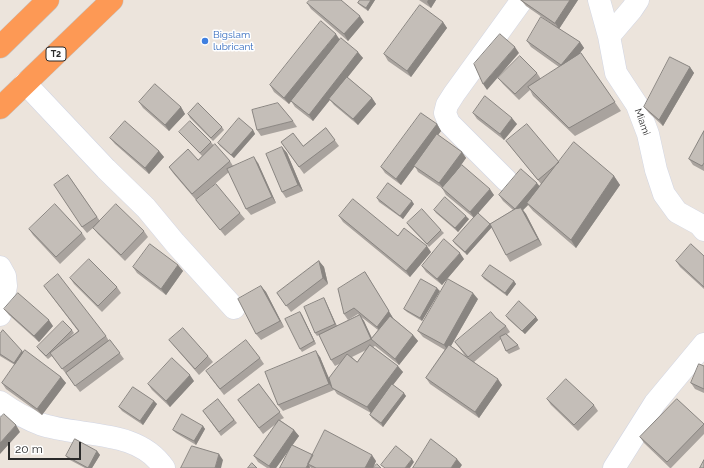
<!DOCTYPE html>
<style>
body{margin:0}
#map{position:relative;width:704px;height:468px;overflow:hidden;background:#ece4dc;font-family:Raleway,sans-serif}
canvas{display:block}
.scale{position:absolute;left:8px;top:442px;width:73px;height:18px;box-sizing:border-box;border:2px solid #2a2a2a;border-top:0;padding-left:5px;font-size:12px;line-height:14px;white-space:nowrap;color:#2a2a2a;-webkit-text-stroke:3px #fff;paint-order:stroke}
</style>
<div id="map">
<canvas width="704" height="468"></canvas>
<div class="scale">20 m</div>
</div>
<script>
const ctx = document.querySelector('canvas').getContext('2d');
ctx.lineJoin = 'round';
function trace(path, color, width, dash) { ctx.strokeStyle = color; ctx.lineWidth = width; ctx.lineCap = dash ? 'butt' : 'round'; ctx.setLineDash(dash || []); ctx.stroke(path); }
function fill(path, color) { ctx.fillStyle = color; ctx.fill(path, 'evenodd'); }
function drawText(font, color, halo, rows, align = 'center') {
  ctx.font = font + ' Raleway,sans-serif'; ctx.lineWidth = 3; ctx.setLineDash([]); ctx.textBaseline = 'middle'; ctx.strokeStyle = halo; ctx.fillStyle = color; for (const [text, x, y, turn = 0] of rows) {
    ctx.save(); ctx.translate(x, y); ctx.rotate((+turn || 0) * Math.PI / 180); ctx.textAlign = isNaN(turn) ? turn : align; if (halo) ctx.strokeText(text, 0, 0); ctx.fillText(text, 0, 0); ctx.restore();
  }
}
const minor = new Path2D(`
 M599 0 609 36 616 73 637 105 648 134 656 170 664 194 677 212 699 224 704 230
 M609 36 632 9 638 0
 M25 83 106 169 146 208 175 243 234 308
 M506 180 449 123 445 113 447 105 454 94 522 0
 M0 267 5 276 6 286 0 315
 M0 402C14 412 24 418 40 424 81 438 137 428 164 468
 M614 468 655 403 704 344`);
const highway = new Path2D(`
 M0 47 48 0
 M0 108 112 0`);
trace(minor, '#d1d5e3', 23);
trace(highway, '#c3c3c3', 23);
trace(minor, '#fff', 22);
trace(highway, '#fd9955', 22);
fill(new Path2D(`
 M360 0H375L368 11 361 6 358 3Z
 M419 0H436L431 8Z
 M521 0H578L559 29 580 42 584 48 578 55 581 53 621 111 575 136 533 96 530 90 519 100 503 84 498 78 537 73 541 79 559 67 531 47 527 41 552 24 526 6Z
 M307 3 364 22 348 41 311 9Z
 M443 22 447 28 411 77 388 61 384 54Z
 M340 39 363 58 347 77 372 98 376 104 358 125 334 105 330 100 313 121 295 107 291 101 289 104 274 92 270 85Z
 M690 67 694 73 663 126 649 113 644 107Z
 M139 102 181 107 185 114 169 131 143 108Z
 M473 113 517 124 504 140 477 119Z
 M188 114 222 127 224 130 213 141 190 118Z
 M293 121 297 127 261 136 257 130Z
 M437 124 441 131 438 135 462 152 466 158 454 175 494 195 478 213 490 224 513 210 503 201 499 195 540 186 541 184 506 141 559 162 614 176 620 185 576 248 533 211 528 205 523 210 526 214 542 245 510 262 506 255 492 227 467 255 455 244 453 241 474 218 446 195 442 188 418 172 415 166 401 185 385 173 381 167Z
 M326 128 339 146 304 174 281 142 303 146Z
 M253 130 255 134 234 158 220 146 218 143Z
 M704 131V171L693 165 689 159Z
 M179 132 211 142 214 146 230 161 233 166 258 163 276 203 251 215 246 209 229 172 196 200 173 173 169 167 198 160 202 156 182 135Z
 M110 138 159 151 164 157 149 174 115 144Z
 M282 147 287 153 303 191 286 198 282 192Z
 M68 175 100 221 144 231 148 237 125 261 98 234 93 228 87 233 82 227Z
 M377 198 414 204 403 219 379 202Z
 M196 200 240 213 245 219 225 236Z
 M434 210 469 219 458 232 436 213Z
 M339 216 398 236 431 252 410 277 343 222Z
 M407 223 441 230 444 233 429 247 409 226Z
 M29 229 82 233 86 239 60 264 33 235Z
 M704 256V289L680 267 676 261Z
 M464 259 442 285 426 272 422 266Z
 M319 261 324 267 328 284 291 312 277 293Z
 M178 265 183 271 166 295 137 273 133 267Z
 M365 272 393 318 413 335 418 341 399 365 375 346 373 347 403 372 393 385 406 396 383 427 372 418 370 415 371 413 337 394 333 388 334 390 283 411 278 405 320 357 331 385 341 363 335 366 331 360 319 335 317 336 315 333 324 298 326 302 337 326 359 315 358 314 348 320 344 314ZM360 316 378 330 372 338 364 321ZM366 350 357 362 352 357Z
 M482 276 514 281 516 284 507 296 484 279Z
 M70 278 117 287 121 293 102 312 74 284Z
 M44 286 106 336 109 341 110 340 124 359 80 392 67 375 52 356 48 359 39 350 37 347 72 330 74 333 70 337 78 331Z
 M261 286 266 292 284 327 261 340 256 334Z
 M440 291 422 321 407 312 404 309Z
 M478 299 451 346 466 357 455 342 496 318 506 326 510 332 507 334 518 345 520 349 509 354 506 351 501 339 474 362 502 385 479 418 430 384 426 378 445 350 423 337 418 331Z
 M4 309 53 326 39 342 9 315Z
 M300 312 302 315 316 344 302 352 300 349Z
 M506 316 536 317 538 320 525 334 508 319Z
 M0 334 22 351 24 353 61 377 66 383 42 415 6 389 2 383 15 365 0 356Z
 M169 340 208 356 213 362 199 375 174 346Z
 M260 358 264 364 224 395 210 377Z
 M704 366V393L695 389 691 383Z
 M194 381 170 407 152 390 148 384Z
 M259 384 284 418 280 420 294 430 299 436 276 468H267L258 462 254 456 277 423 263 434 238 400Z
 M218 399 237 423 221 436 203 411Z
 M547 399 594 405 598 411 578 431 551 405Z
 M677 399 704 425V434L671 468H670L644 443 640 437Z
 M154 401 157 404 143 425 122 411 119 407Z
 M203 426 205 429 196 445 176 433 173 430Z
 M97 451 100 455 92 468H85L68 459 66 456Z
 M313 455 376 461 373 468H311L310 467V468H280Z`), '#a9a39e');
fill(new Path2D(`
 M371 0H375L368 11 366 8Z
 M428 0H436L431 8 427 2Z
 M570 0H578L559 29 555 23Z
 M360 16 364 22 348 41 344 34Z
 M443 22 447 28 411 77 407 71Z
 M336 34 340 40 289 104 284 98Z
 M580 42 584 48 565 71 561 65Z
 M515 47 519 53 487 90 483 84Z
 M358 52 363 58 313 121 309 115Z
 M690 67 694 73 663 126 659 120Z
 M372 98 376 104 358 125 353 119Z
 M181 107 185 114 169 131 165 125Z
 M512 118 517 124 504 140 500 134Z
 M437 124 441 131 401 185 396 179Z
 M253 130 255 134 234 158 231 155Z
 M282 147 287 153 303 191 298 185Z
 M159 151 164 157 149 174 145 168Z
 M462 152 466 158 444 189 439 183Z
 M254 157 258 163 276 203 272 197Z
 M614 176 620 185 576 248 571 240Z
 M537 183 542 189 527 203 528 205 523 210 526 214 542 245 515 209Z
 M490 189 494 195 474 218 470 212Z
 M412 201 414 204 403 219 400 216Z
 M466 216 469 219 458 232 455 228Z
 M490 224 492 227 467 255 465 252Z
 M427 246 431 252 410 277 406 271Z
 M460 253 464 259 442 285 437 279Z
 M319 261 324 267 328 284 323 278Z
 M178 265 183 271 166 295 161 289Z
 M365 272 393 318 381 333 377 327Z
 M514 281 516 284 507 296 505 293Z
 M261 286 266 292 284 327 280 321Z
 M437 288 440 291 422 321 420 318Z
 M473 293 478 299 448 351 444 345Z
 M324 298 326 302 337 327 335 324Z
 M300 312 302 315 316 344 314 341Z
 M360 315 364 321 373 341 371 339Z
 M536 317 538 320 525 334 522 331Z
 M49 320 53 326 39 342 34 336Z
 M413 335 418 341 399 365 395 359Z
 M22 351 24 354 17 366 14 363Z
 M316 351 320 357 334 390 329 384Z
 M398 366 403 372 371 413 367 407Z
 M190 375 194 381 170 407 166 401Z
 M61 377 66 383 42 415 37 409Z
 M498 379 502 385 479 418 475 412Z
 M404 393 406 396 383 427 381 423Z
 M154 401 157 404 143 425 140 421Z
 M16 425 20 432 0 454V443Z
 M203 426 205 429 196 445 194 441Z
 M294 430 299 436 276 468H270L269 466Z
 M97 451 100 455 92 468H88Z
 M219 454 223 460 221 468H215Z
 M313 455 308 464 310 468H306Z
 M372 455 376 461 373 468H365Z
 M412 459 414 462 410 468H405Z
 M457 459 462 465 460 468H451Z`), '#898581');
const building = new Path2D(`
 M310 0H341L360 16 344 34 307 3Z
 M360 0H371L366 8 358 3Z
 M521 0H570L555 23Z
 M420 5 443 22 407 71 384 54Z
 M541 17 580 42 561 65 527 41Z
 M321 21 336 34 284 98 270 85Z
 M500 34 515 47 483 84 474 64Z
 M341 38 358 52 309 115 291 101Z
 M581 53 615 102 569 128 528 87Z
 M520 56 537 73 515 94 498 78Z
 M670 57 690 67 659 120 644 107Z
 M347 77 372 98 353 119 329 99Z
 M155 84 181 107 165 125 139 102Z
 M485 96 512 118 500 134 473 113Z
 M198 103 222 127 211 138 188 114Z
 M278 103 293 121 257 130 252 110Z
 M421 113 437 124 396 179 381 167Z
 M239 118 253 130 231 155 218 143Z
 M125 121 159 151 145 168 110 138Z
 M190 121 211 142 200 153 179 132Z
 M527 124 559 162 557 164 538 180 506 141Z
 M326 128 335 140 299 167 281 142 293 133 303 146Z
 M704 131V163L702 166 689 159Z
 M437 134 462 152 439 183 414 166Z
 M574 142 614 176 571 240 527 203Z
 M215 144 230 161 192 194 169 167 188 149 198 160Z
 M282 147 298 185 282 192 266 154Z
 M254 157 272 197 246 209 227 169Z
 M462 165 490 189 470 212 442 188Z
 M521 169 537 183 515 209 499 195Z
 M68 175 97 217 82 227 54 185Z
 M388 183 412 201 400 216 377 198Z
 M216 184 240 213 220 230 196 200Z
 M445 197 466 216 455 228 434 210Z
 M353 199 398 236 404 228 427 246 406 271 339 216Z
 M55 204 82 233 56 257 29 229Z
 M116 204 144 231 121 255 93 228Z
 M521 208 538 239 506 255 490 224 515 209Z
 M422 209 441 230 427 244 407 223Z
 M478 213 490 224 465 252 453 241Z
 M444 239 460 253 437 279 422 266Z
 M150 244 178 265 161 289 133 267Z
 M691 244 704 256V287L676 261Z
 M89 259 117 287 98 306 70 278Z
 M319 261 323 278 286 306 277 293Z
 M490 265 514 281 505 293 482 276Z
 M365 272 389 311 377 327 354 308 344 314 338 289Z
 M58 274 106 336 62 369 50 353 79 331 44 286Z
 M421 279 437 288 420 318 404 309Z
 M448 279 473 293 444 345 418 331Z
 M261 286 280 321 256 334 238 299Z
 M18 293 49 320 34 336 4 309Z
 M324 298 335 324 315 333 304 307Z
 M519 301 536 317 522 331 506 316Z
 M300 312 314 341 300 349 285 319Z
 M491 312 496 318 506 326 468 357 455 342Z
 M360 315 371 339 390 316 413 335 395 359 371 339 331 360 319 335Z
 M63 321 72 330 46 356 37 347Z
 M183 328 208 356 195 369 169 340Z
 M3 330 22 351 14 363 0 354V334Z
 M506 334 518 345 506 351 500 337Z
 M110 340 120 353 75 386 66 373Z
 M246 340 260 358 220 389 206 371Z
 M370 345 398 366 367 407 332 388 329 378 347 354 357 362Z
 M449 345 498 379 475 412 426 378Z
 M25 350 61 377 37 409 2 383Z
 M316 351 329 384 278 405 265 372Z
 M172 358 190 375 166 401 148 384Z
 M699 364 704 366V389L691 383Z
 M566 379 594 405 574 425 547 399Z
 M259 384 280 412 259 428 238 400Z
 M392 384 404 393 381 423 370 415Z
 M133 387 154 401 140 421 119 407Z
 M218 399 234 420 219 432 203 411Z
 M677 399 704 424 667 462 640 437Z
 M4 414 16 425 0 443V418Z
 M182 414 203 426 194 441 173 430Z
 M279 420 294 430 269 466 254 456Z
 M325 430 372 455 365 468H316L308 464Z
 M75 439 97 451 88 468 66 456Z
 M431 439 457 459 451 468H413Z
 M292 445 313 455 306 468H280Z
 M192 446 219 454 215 468H181Z
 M396 446 412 459 405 468H385L381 465Z
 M704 460V468H700Z
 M252 463 257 468H248Z
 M377 464 381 468H373Z`);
fill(building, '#c4beb8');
trace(building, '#898581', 1);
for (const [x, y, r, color] of [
 [205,41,4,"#3f7fe0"]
]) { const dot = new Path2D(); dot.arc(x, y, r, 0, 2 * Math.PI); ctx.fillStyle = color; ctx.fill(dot); trace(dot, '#fff', 1.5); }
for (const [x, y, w] of [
 [56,54,20]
]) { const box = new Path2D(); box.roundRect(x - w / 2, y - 7, w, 14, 3); ctx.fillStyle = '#fff'; ctx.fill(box); trace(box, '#2a2a2a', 1); }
drawText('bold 9px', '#2a2a2a', null, [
 ["T2",56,54]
]);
drawText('10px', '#366cbe', '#fff', [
 ["Bigslam",213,35],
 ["lubricant",213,47]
], 'left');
drawText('10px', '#2a2a2a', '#fff', [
 ["Miami",642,122,70]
]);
</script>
